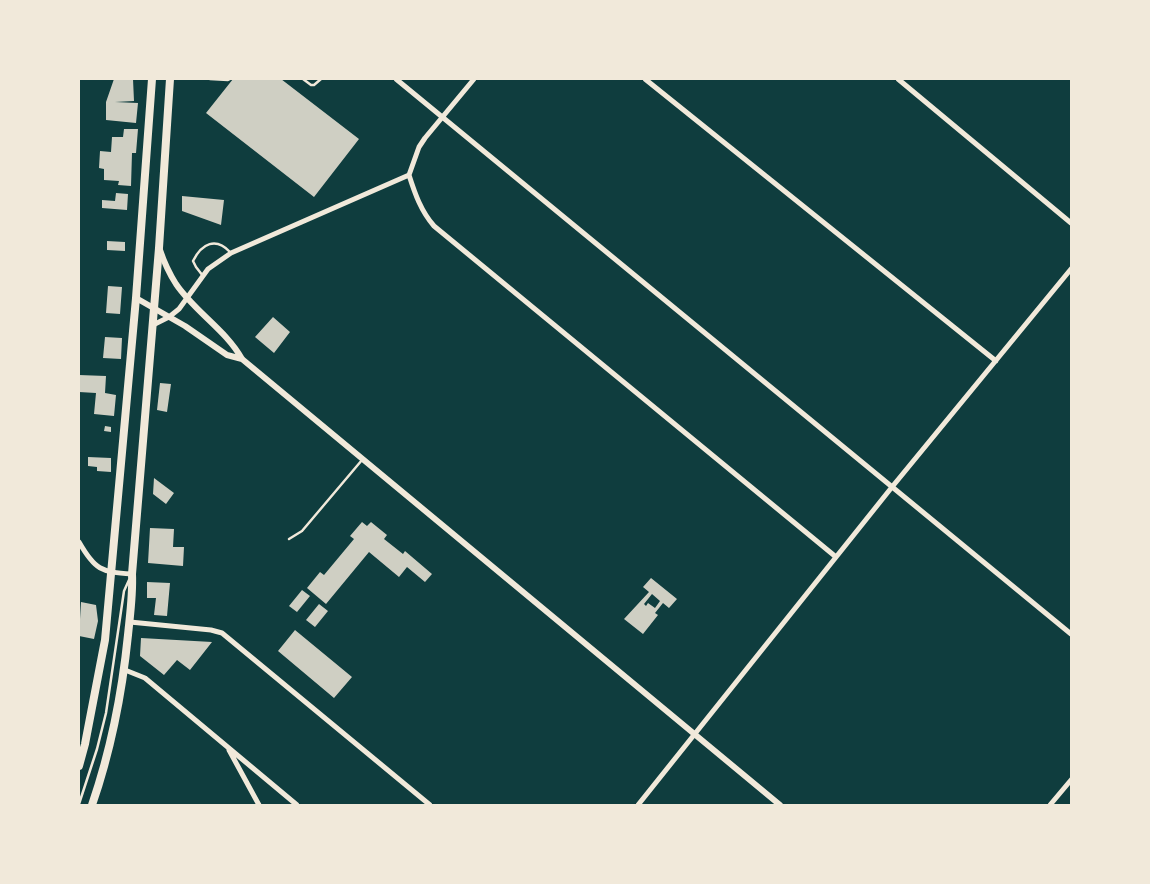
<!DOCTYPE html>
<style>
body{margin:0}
#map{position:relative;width:1150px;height:884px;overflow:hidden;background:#0f3d3e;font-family:Rubik,sans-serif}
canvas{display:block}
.frame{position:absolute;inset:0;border:80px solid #f1e9da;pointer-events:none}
</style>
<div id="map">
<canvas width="1150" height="884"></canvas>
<div class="frame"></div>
</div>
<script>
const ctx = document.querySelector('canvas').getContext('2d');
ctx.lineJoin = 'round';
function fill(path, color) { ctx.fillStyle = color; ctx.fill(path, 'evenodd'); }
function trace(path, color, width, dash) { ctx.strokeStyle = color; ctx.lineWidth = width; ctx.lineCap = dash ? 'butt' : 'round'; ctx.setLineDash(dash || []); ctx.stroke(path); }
fill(new Path2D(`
 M114 79H133L134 101 115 102 138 103 136 123 106 120V102Z
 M233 79H281L359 139 314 197 206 113Z
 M124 129H138L136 153H132L131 186 118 185 119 181 104 180V169L99 168 100 151 111 152 112 137H123Z
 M116 193 128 194 127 210 102 208V200L115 201Z
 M182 196 224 200 221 225 182 211Z
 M107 241 125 242V251L107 250Z
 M108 286 122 287 120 314 106 313Z
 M273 317 290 332 274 353 255 337Z
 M105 337 122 338 121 359 103 358Z
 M79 375 106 376 105 393 116 395 114 416 94 414 96 393 79 392Z
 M160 383 171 384 167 412 157 410Z
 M105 426 111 427V432L104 431Z
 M88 457 111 458V472L97 471V467L88 466Z
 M154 478 174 493 166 504 153 494Z
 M362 522 367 526 371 522 387 535 384 539 403 554 405 551 432 574 425 582 407 567 399 577 369 552 326 604 307 588 320 572 324 575 354 539 350 536Z
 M150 528 174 529 173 547H184L183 566 148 563Z
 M651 578 677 599 669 608 663 603 655 613 658 615 643 634 624 619 649 592 643 587ZM652 594 660 601 655 608 648 603 646 606 644 604Z
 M147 582 170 583 167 616 154 615 156 598H147Z
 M302 590 310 596 297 612 289 606Z
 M81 602 96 605 98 621 94 639 79 636Z
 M319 604 328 611 315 627 306 620Z
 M295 630 352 677 334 698 278 651Z
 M141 638 212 642 190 670 177 660 164 675 140 656Z`), '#cfcfc3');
trace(new Path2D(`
 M210 79 228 80 230 79
 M303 79 311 85H314L321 79
 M203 276 196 267 193 261C202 243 216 237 230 252
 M289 539 302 531 362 460
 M79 804 97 749 106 713 124 591 129 580`), '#f1e9da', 2.5);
trace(new Path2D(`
 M396 79 1071 634
 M645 79 996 361
 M898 79 1071 223
 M409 175C415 194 421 211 434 226L836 557
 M153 325 169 317 179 309 208 269 231 253 409 175 419 147 425 138 474 79
 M79 542C95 570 101 572 132 574
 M130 622 211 630 222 633 430 805
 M125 670 145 678 297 805
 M229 750 259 805
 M638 805 892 487 1071 269
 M1050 805 1071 780`), '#f1e9da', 5);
trace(new Path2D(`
 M160 250C164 262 169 273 176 284 195 312 226 330 242 359L780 805
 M136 298 185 326 227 355 242 359`), '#f1e9da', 6);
trace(new Path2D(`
 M79 766 85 744 105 640 136 298 152 79
 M92 805C111 750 122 694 128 635 130 615 133 594 132 574L159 248 170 79`), '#f1e9da', 8);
</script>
